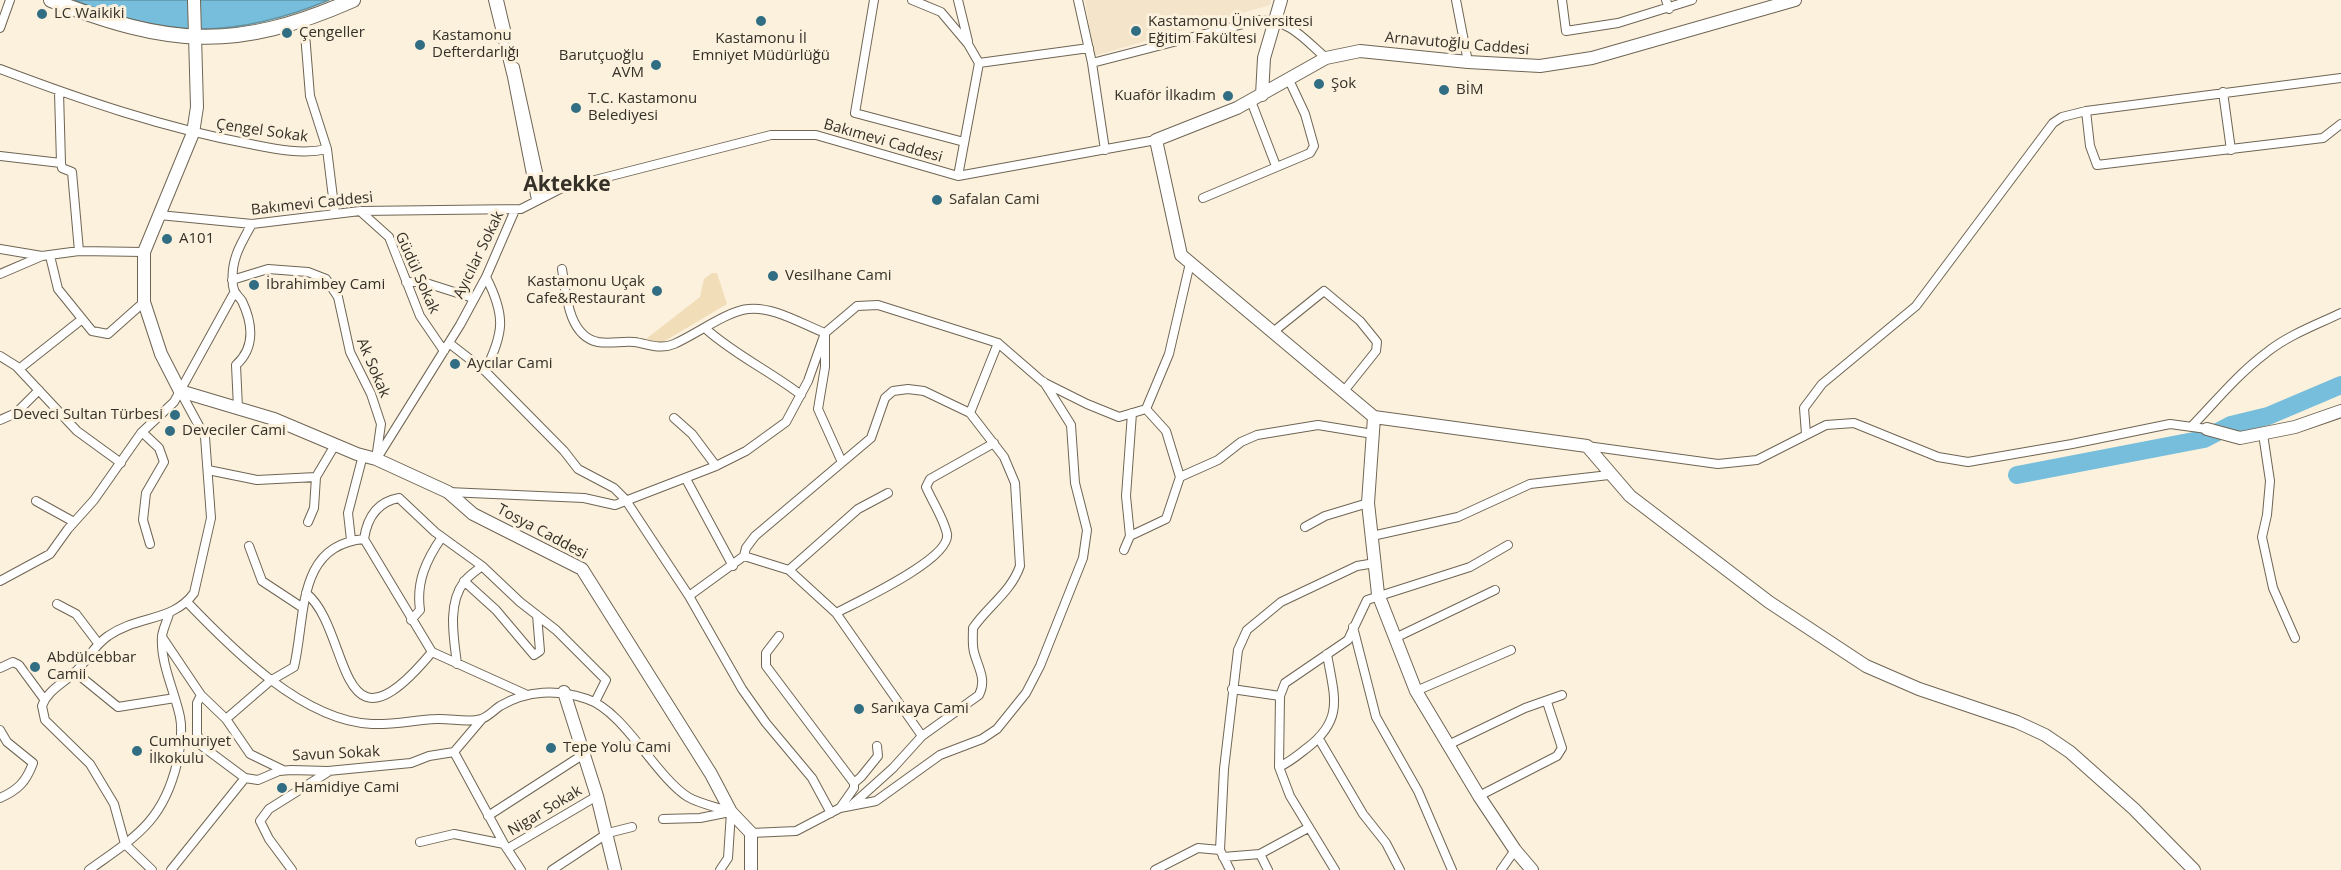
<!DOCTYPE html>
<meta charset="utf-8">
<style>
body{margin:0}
canvas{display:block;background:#fcf1dd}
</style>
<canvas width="2341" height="870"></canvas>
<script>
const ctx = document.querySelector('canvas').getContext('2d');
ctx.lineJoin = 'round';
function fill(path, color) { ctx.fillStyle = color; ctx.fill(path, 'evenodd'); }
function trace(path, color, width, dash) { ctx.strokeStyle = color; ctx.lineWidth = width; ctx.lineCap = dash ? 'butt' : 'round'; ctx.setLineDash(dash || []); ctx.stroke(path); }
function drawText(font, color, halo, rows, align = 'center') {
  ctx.font = font + ' "Open Sans",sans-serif'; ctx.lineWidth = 6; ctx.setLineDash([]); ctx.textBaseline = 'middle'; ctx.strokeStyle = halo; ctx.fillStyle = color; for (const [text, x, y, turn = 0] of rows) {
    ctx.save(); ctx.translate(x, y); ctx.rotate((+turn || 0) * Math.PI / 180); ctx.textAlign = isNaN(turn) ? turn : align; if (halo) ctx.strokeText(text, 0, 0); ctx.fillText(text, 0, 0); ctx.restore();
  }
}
fill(new Path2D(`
 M1085 0H1271L1270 5 1094 56Z`), '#f3e4ca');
fill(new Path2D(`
 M712 273H717L727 304 658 345 646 339 700 297 704 279Z`), '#f1ddb7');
const water = new Path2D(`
 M74 0H329C235 39 167 38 74 0Z`);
fill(water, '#76bedb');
trace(water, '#6294a6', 1.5);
trace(new Path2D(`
 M2017 475 2204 439 2231 425 2268 416 2341 385`), '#76bedb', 18);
const street = new Path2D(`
 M493 0 512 77 536 200
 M499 0 507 34
 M874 0 855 113 964 142
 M912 0 941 12 968 44 979 63 958 176
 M958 0 968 41
 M1078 0 1092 63 1105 150
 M1456 0 1468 62
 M1562 0 1566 31 1618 23 1692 0
 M1666 0 1669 9
 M304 21 310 96 327 149 335 214
 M0 28 10 0
 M979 63 1089 48
 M1092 63 1259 20C1289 19 1304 39 1326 58
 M515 67 543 195
 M0 69C82 100 164 128 250 144 275 149 302 155 327 149
 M59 92 61 163 62 168 72 172 79 251
 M2223 92 2231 150
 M1251 101 1276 166
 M2086 111 2090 146 2097 165 2323 138 2341 124
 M0 156 61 163
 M1203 198 1310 153 1314 146 1305 114 1289 80
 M360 211 389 237 420 316 444 351
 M159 215 252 224 360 211 521 209 560 189 771 135H816L958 176 1156 140
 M0 249 42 256 79 251 144 252
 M50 256 58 289 92 331 108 334 144 302
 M562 269C566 293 568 336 598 342 610 344 622 341 634 342 649 344 660 350 674 344 695 335 727 311 748 309 773 306 802 324 825 333V367L818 409 841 460
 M0 274 42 256
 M232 280 268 269 308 272 326 279 338 297 350 352 371 394 381 424 376 459
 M406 282H423L473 298
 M706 329C735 355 770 371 801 395
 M1273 332 1324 291 1360 321 1377 342 1376 351 1344 391
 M449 343 485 371 564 451 578 469 614 488 625 499 689 596 742 689 766 723 812 778 831 813
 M0 356 16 366 77 431 121 463
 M19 369 81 320
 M485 371C504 333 506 316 486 277
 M238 408 236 365C255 348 253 324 242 301 238 295 234 294 233 286 230 261 240 245 252 224
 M1146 409 1166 431 1180 477
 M970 413 998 343
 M674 418 692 434 716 466
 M0 420 16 413 39 390
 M2192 426C2216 401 2238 374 2266 353 2288 335 2316 325 2341 313
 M142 432 159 448 164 462 146 493 143 520 150 544
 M1806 434 1804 408 1822 384 1916 306 2053 123 2062 117 2086 111 2341 78
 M2263 434 2270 481 2267 515 2262 537 2273 588 2295 638
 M1587 446 1718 464 1757 460 1826 425 1854 423 1938 457 1968 462 2072 444 2170 424 2207 429
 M379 455 460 325 486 277 515 210
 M208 470 257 480 316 477
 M1180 477 1218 460 1241 442 1257 435 1318 425 1373 434
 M686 479 733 566
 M448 492 584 498 615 505 716 466 746 451 786 422 808 381 825 333 857 306 878 305 998 343 1043 382 1087 404 1119 417 1146 409 1169 354 1190 263
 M36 501 74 522
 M308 522 314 508 316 477 335 445
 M1305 527 1325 516 1368 503
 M1130 536 1166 519 1180 477
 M1372 536 1458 517 1530 484 1609 475
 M364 539C367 519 376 502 399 498L435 532 482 566 520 602 556 630 606 680 595 702
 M351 540 348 513 363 455
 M249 546 262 581 303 608
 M1124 550 1130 536 1126 496 1132 413
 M744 556 746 548 755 536 871 438 885 398 893 391 908 389 924 391 970 413 1004 457 1015 483 1020 566C1011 592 988 606 973 628 973 636 972 645 974 652 978 668 987 679 979 695L922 736
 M789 570 858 509 888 493
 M0 581 50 554 68 529 94 500 141 433 174 402 234 293
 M464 581 496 610 534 655 540 651 537 615
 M689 596 744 556 789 570 836 613 922 736 893 768 853 804
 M187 602C233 650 303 721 372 724 393 725 415 720 436 719 450 718 468 723 481 719 488 717 494 710 500 706 527 690 558 689 587 699 624 711 656 777 688 797 700 804 717 807 731 812
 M57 604 76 614 98 643
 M836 613C857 602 951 559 947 534 944 519 932 501 926 487L930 479 994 443
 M411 620 420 610C416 582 426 560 442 537
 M1353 627 1376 717 1418 791 1452 870
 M779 636 766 653V666L854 783
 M162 637 201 695 197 703V734L202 746 245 778 258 780 279 771 291 770 328 771 411 763 429 756 454 752 482 719
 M1395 638 1495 590
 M432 652 525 694
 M457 664C454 639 447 604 464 582 468 576 476 571 482 566
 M0 668 13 662 19 665 44 699
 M75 672 118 707 175 698
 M1232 689 1280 696
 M1416 691 1511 650
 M201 695 226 719 250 754 283 770
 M226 719 270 681 294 667C306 617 296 545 364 539L432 652C335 769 352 630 306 593
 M0 730 7 742 33 763C26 782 18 790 0 798
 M1319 739 1363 814 1386 843 1400 870
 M1448 745 1525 708 1562 695
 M454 752 504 844 521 870
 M1279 767C1290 762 1298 755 1307 748 1345 719 1334 696 1327 654
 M1479 796 1557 756 1562 748 1547 702
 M840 808 854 788V783L861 777 878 756 877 746
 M488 816 584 754
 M663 819 700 818 730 812
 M751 833 796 831 840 808 876 801 940 755 982 739 997 729 1026 693 1040 666 1083 558 1087 530 1075 483 1071 425 1044 382
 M420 842 454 834 504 844
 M507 849 597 796
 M1260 854 1268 870
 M1223 857 1260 854 1308 828
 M89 870C135 837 163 822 177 763 180 749 183 732 180 717 175 692 160 663 162 636 163 629 167 621 169 614
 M152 870 125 844 114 804 90 764 45 720 42 706C47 691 62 684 74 673 87 662 93 646 108 636 138 615 173 622 194 593L211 518 205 437 180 391
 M171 870 245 778
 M292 870 269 839 260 821 269 809 328 772
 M552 870 608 833 632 827
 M720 870 728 858 731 812
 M1155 870 1198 848 1220 850
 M1230 870 1220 850 1224 769 1238 650 1247 630 1281 602 1357 566 1375 563
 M1335 870 1290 796 1279 767 1280 696 1285 683 1348 640 1367 600 1470 567 1508 545
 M1501 870 1515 850`);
const secondary = new Path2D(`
 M194 0 197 107 193 133 144 252V302L161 354 180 391 274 419 357 454 376 459 448 492 473 514 582 569 711 774 731 812 751 833V870
 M1795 0 1592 58 1540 66 1468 62 1360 51 1326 58 1237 108 1156 140 1181 255 1374 417 1587 446 1630 496 1769 602 1866 666 1919 689 2017 722 2045 735 2070 752 2134 809 2194 870
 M1262 95 1264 58 1281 0
 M1374 417 1368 503 1378 594 1416 691 1479 796 1515 850 1532 870
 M2207 429 2240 438 2295 427 2341 411
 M564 692 597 796 615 870`);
const primary = new Path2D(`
 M51 0C169 46 235 52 353 0`);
trace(street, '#6f6554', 10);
trace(secondary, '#6f6554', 14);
trace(primary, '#6f6554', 16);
trace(street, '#fff', 8);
trace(secondary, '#fff', 12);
trace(primary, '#fff', 14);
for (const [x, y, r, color] of [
 [42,14,6,"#316e84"],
 [761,21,6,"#316e84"],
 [1136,31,6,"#316e84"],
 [287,33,6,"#316e84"],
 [420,45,6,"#316e84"],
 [656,65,6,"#316e84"],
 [1319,84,6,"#316e84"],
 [1444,90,6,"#316e84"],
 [1228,96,6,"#316e84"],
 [576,108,6,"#316e84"],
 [937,200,6,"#316e84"],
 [167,239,6,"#316e84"],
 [773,276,6,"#316e84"],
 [254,285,6,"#316e84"],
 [657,291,6,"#316e84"],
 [455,364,6,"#316e84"],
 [175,415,6,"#316e84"],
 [170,431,6,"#316e84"],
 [35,667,6,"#316e84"],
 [859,709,6,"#316e84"],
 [551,748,6,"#316e84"],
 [137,751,6,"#316e84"],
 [282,788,6,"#316e84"]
]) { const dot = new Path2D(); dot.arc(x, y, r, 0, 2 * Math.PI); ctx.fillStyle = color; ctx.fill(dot); trace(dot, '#fcf1dd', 2); }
drawText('15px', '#353129', '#fcf1dd', [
 ["LC Waikiki",54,14],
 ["Kastamonu Üniversitesi",1148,22],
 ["Eğitim Fakültesi",1148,39],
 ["Çengeller",299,33],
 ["Kastamonu",432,36],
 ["Defterdarlığı",432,53],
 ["Kastamonu İl",761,39,"center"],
 ["Emniyet Müdürlüğü",761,56,"center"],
 ["Barutçuoğlu",644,56,"right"],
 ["AVM",644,73,"right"],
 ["Şok",1331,84],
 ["BİM",1456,90],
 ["Kuaför İlkadım",1216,96,"right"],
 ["T.C. Kastamonu",588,99],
 ["Belediyesi",588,116],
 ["Safalan Cami",949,200],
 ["A101",179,239],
 ["Vesilhane Cami",785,276],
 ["Kastamonu Uçak",645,282,"right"],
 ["Cafe&Restaurant",645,299,"right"],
 ["İbrahimbey Cami",266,285],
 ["Aycılar Cami",467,364],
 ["Deveci Sultan Türbesi",163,415,"right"],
 ["Deveciler Cami",182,431],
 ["Abdülcebbar",47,658],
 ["Camii",47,675],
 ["Sarıkaya Cami",871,709],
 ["Cumhuriyet",149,742],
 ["İlkokulu",149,759],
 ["Tepe Yolu Cami",563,748],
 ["Hamidiye Cami",294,788]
], 'left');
drawText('15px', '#353129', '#fcf1dd', [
 ["Arnavutoğlu Caddesi",1457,44,5],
 ["Çengel Sokak",262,131,8],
 ["Bakımevi Caddesi",883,141,16],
 ["Bakımevi Caddesi",312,204,-6],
 ["Ayıcılar Sokak",479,255,-64],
 ["Güdül Sokak",417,273,66],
 ["Ak Sokak",373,368,67],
 ["Tosya Caddesi",542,532,28],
 ["Savun Sokak",336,754,-3],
 ["Nigar Sokak",545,811,-31]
]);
drawText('bold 21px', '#353129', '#fcf1dd', [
 ["Aktekke",567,185]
]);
</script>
